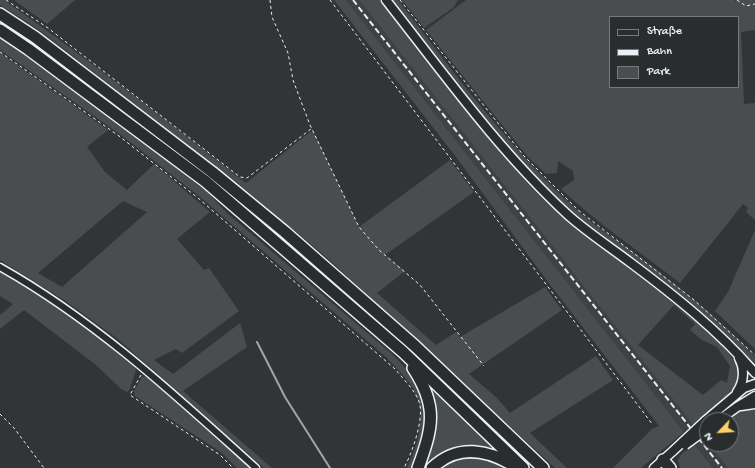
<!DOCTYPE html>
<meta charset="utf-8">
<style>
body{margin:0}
#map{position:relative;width:755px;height:468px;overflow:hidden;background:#323536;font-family:"Gochi Hand",sans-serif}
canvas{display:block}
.legend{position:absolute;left:609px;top:16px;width:130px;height:72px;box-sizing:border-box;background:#2a2d2e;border:1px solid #767b7f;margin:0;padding:5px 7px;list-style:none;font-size:12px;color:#e8f1f8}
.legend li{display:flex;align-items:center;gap:8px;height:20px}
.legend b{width:20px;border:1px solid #767b7f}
.north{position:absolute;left:699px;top:412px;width:40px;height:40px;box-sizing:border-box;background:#2a2d2e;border:1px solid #767b7f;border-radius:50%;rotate:245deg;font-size:11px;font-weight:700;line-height:16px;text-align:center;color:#e8f1f8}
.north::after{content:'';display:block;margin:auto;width:14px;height:18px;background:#ffd166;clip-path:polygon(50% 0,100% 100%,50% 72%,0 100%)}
</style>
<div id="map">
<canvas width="755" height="468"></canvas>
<ul class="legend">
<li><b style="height:5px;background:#2a2d2e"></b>Straße</li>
<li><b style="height:5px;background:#e8f1f8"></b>Bahn</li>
<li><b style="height:11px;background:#494d4f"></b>Park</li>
</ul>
<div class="north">N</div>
</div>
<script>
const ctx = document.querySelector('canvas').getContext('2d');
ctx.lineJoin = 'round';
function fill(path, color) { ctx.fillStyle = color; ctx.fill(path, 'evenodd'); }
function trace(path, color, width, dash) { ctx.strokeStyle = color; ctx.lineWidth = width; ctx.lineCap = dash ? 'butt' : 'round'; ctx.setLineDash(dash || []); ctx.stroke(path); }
fill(new Path2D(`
 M346 0H359L693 425 684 432Z
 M704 438 707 444H709L728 468H713L695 445Z`), '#3f4244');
fill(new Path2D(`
 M0 0H4C87 58 166 120 246 183L310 132 314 133 359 227 450 160 474 192 385 255 405 271 377 293 436 345 456 332 460 337 545 287 562 310 469 374 497 398 510 413 596 356 613 380 530 433 567 468H555L326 257 241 186 39 30 0 5Z
 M14 0H75L47 24Z
 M334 0H346L684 432 641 468H613L652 429 659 426 551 286 456 157Z
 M359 0H380C420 51 458 103 500 152 520 175 540 199 564 217 599 244 728 332 738 370 745 392 709 413 693 425ZM674 305 695 324 690 330 702 340 717 347 730 366 727 383 721 380 703 395 638 345Z
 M391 0H398C454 72 508 147 576 209 592 224 611 236 629 249 672 282 718 316 755 357V363L705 317 647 270 572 213 534 178 493 131Z
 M402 0H458L453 8 424 28Z
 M466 0H735L736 2V0H755V30L741 32 744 104 755 103V220L746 212 748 208 743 204 680 283C640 252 598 224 561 189L574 180 573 171 558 161 557 173 546 174 527 156 426 30ZM610 17H738V87H610Z
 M0 37 127 129 207 192 227 213 392 354 414 377 419 386 428 420 414 468H407C420 440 429 407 408 381 401 373 394 366 387 358L200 197 121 135 0 50Z
 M0 53 108 130 87 147 105 172 127 190 154 164 210 212 177 239 204 270 209 268 239 311 182 353 176 349 154 360 173 374 240 323 247 347 183 391 272 468H264L119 340 67 302 0 260ZM123 201 147 212 62 287 38 273Z
 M755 230V349L715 311 728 292Z
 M0 270C47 297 90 330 133 363L136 370 130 389 127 392 121 389 96 365 24 310 0 329V315L13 304 0 296Z
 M148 376 250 468H237L222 453 135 396 134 391 142 377Z
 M424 379 502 455 481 449 429 468H422L434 430Z
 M749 408 755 409V468H728L709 444H731V420H728L741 410Z
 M695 445 713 468H680L678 460 682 453Z
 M468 456H481L509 468H440L452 460Z`), '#494d4f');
trace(new Path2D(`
 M257 342 285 397 330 468`), '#9fa5aa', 2);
const street = new Path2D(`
 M0 267C96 321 175 395 256 468`);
const secondary = new Path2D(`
 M386 0C444 74 499 151 568 215 587 232 610 247 631 263 675 296 719 331 755 373
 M737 392C744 382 745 369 739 358
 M741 406 755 404
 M719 420 737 407 755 396
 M705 421 744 388 755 384
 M654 468 673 451`);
const highway = new Path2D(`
 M0 14 35 37 212 172 285 232 415 346 543 468
 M0 30 28 49 205 181 403 352 523 468
 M413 368C438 406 433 427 418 468
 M663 460 670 468
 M432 468C458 443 489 450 516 467`);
trace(street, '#e8f1f8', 9);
trace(secondary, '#e8f1f8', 11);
trace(highway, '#e8f1f8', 14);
trace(new Path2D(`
 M6 0 48 28 240 177 247 178 311 129
 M270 0 272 17 288 53 293 80 310 125 359 227 379 250 420 285 484 366
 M330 0 653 425
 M400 0 524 156 578 210 694 300 755 355
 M737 0 746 6 755 4
 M0 52 119 136 198 198 395 369C404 380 417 392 420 405 423 422 412 453 404 468
 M141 375 130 395 220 455 233 468
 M0 414 14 428 44 468`), '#e8f1f8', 1, [3, 3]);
trace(street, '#2a2d2e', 6);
trace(secondary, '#2a2d2e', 8);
trace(highway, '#2a2d2e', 11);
trace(new Path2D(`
 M353 0 722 468`), '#e8f1f8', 2, [6, 3]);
const secondaryBridge = new Path2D(`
 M685 445 707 429
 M673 451 705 421`);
trace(secondaryBridge, '#e8f1f8', 11, []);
trace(secondaryBridge, '#2a2d2e', 8);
</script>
